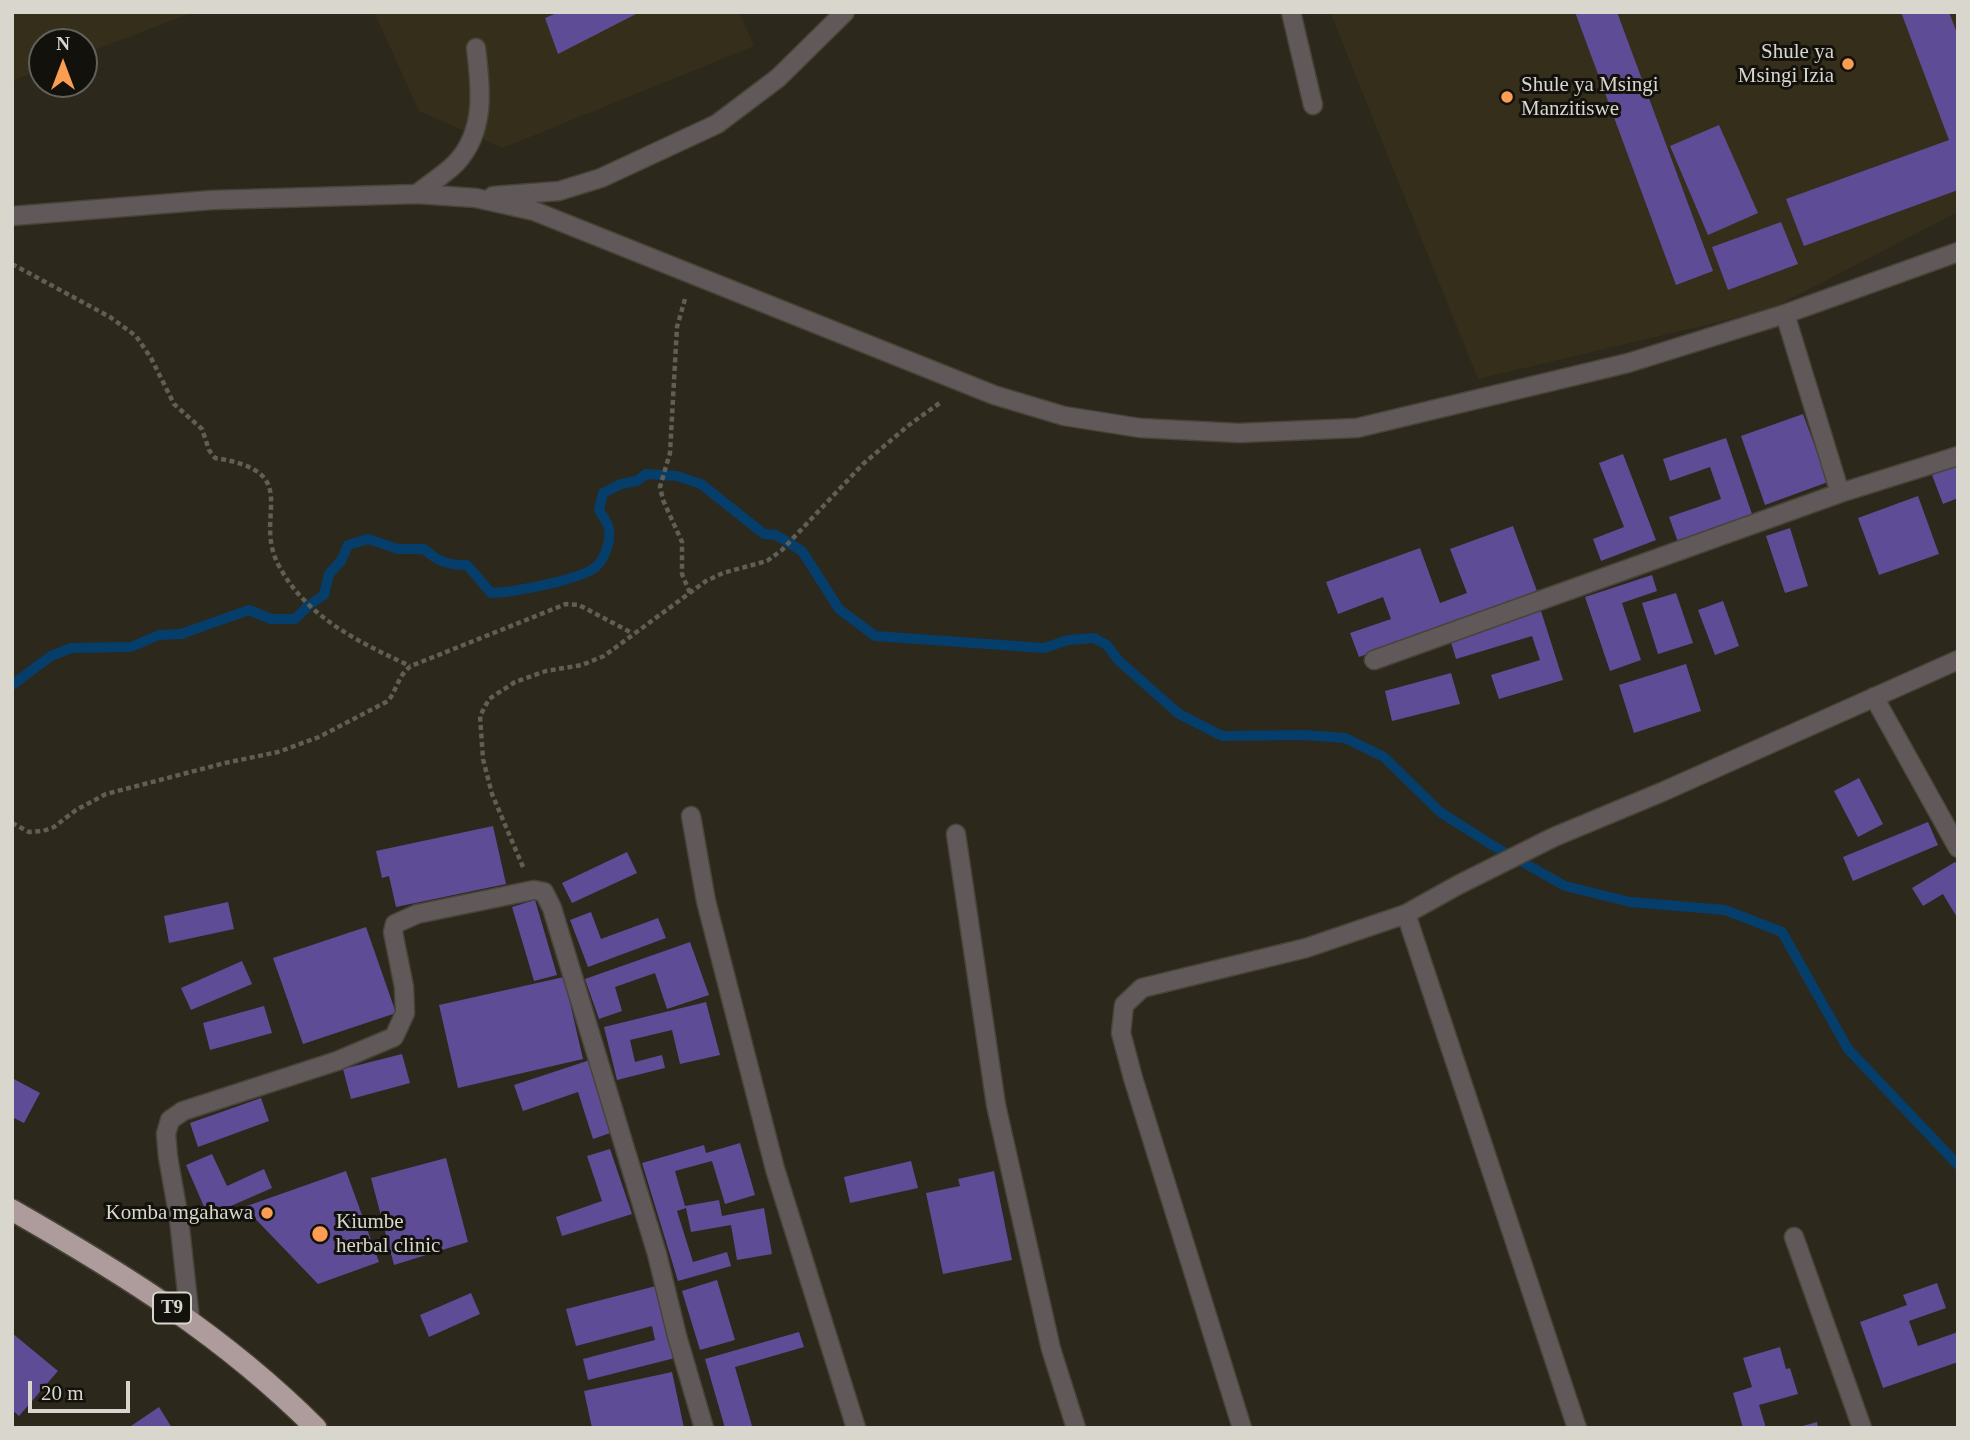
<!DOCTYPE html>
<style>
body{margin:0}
#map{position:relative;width:1970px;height:1440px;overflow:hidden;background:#2c281c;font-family:Georgia,serif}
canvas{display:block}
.frame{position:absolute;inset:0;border:14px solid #d9d6ce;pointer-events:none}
.north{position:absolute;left:28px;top:28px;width:70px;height:70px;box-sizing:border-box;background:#13110c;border:2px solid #62605a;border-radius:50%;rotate:0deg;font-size:19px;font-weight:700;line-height:28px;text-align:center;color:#d9d6ce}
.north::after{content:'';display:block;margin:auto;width:24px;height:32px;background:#fc9d54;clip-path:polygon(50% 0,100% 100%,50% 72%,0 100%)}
.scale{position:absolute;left:28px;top:1381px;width:102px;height:32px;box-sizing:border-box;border:4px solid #d9d6ce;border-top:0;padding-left:9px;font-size:21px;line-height:24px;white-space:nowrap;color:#d9d6ce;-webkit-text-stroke:5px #13110c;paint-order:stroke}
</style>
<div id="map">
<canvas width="1970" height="1440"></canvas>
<div class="frame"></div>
<div class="north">N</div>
<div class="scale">20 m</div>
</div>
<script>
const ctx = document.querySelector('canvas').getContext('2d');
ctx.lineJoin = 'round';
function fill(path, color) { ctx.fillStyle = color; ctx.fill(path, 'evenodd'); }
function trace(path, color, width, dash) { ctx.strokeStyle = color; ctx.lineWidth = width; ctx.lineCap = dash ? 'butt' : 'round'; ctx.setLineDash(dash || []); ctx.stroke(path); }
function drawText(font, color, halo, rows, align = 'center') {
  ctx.font = font + ' Georgia,serif'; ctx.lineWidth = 6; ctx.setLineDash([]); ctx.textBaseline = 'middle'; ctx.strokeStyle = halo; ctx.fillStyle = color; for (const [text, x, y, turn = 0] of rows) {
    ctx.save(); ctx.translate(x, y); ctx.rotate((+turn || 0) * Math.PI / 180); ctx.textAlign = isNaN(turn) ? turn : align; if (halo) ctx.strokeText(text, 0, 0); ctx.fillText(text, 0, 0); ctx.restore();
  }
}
fill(new Path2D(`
 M12 12H194L84 54V42H42V69L12 81Z
 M374 12H739L754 46 503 148 419 111Z
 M1330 12H1958V212L1769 310 1478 379Z`), '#342e1b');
trace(new Path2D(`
 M12 685 51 656 71 648 131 647 159 635 181 634 249 610 271 619H295L308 606 324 595 329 574 341 561 348 545 368 539 398 549H424C438 562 449 565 467 565L491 593C515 592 573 581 593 569 604 562 611 542 609 529 608 523 602 515 599 510L603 493 621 484 637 481 646 474 677 476 701 484 764 534 776 535 802 551 839 609 875 636 1044 648 1068 640 1094 638 1107 645 1118 660 1179 714 1222 736 1304 735 1345 738 1384 757 1440 812 1492 845 1565 886 1630 902 1725 910 1782 932 1848 1049 1958 1165`), '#053e6b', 10);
fill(new Path2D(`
 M559 12H638V13L558 54 545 18Z
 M1575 12H1617L1713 271 1676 285Z
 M1901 12H1949L1958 36V190L1804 246 1786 199 1949 140Z
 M1719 125 1758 213 1708 235 1670 146Z
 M1781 222 1798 264 1728 290 1712 247Z
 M1803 414 1828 482 1765 505 1741 436Z
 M1726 438 1753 517 1678 542 1669 517 1721 499 1710 467 1670 481 1663 459Z
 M1623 454 1656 540 1601 561 1593 539 1624 527 1599 463Z
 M1958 465V498L1943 504 1932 475Z
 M1918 496 1939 554 1879 575 1858 518Z
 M1513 526 1537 591 1359 657 1350 633 1391 619 1383 597 1338 614 1326 582 1420 548 1440 603 1467 593 1450 549Z
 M1790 528 1808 586 1785 593 1766 536Z
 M1652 575 1657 591 1622 603 1641 660 1610 671 1585 597Z
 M1676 593 1693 643 1658 654 1642 603Z
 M1723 601 1739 646 1715 655 1698 610Z
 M1541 611 1563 680 1499 699 1491 675 1540 660 1532 636 1456 659 1450 639Z
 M1686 664 1701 711 1634 733 1619 685Z
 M1451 673 1460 704 1392 721 1385 691Z
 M1859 778 1883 824 1858 837 1834 791Z
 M1928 822 1938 845 1853 881 1843 857Z
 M493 826 506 884 396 907 389 876 382 878 376 851Z
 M627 852 637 873 572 903 562 883Z
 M1955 862 1958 866V919L1943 894 1923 906 1912 888Z
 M535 900 557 975 534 981 512 907Z
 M228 902 234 929 169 943 164 916Z
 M591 912 601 939 658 918 666 938 588 967 570 920Z
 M366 927 396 1013 303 1044 273 958Z
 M690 942 709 995 667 1009 655 973 615 987 622 1011 599 1019 585 979Z
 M242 961 252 984 191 1010 181 988Z
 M564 977 583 1059 458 1088 439 1005Z
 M706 1002 720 1055 680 1064 672 1030 630 1040 635 1062 662 1055 665 1068 617 1080 604 1027Z
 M264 1006 272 1033 210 1050 203 1023Z
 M402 1054 410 1083 351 1099 343 1069Z
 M590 1060 613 1132 593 1139 578 1092 523 1111 514 1085Z
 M12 1078 40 1093 24 1123 12 1117Z
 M261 1098 269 1121 198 1147 190 1123Z
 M740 1143 755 1195 725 1204 712 1161 675 1171 685 1206 719 1200 722 1216 764 1208 772 1254 737 1260 731 1225 691 1232 686 1208 677 1211 693 1262 727 1252 731 1266 678 1281 642 1163 704 1145 706 1153Z
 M610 1149 632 1214 562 1236 556 1217 602 1201 587 1156Z
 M212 1154 227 1186 264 1169 272 1188 208 1216 186 1165Z
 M446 1158 468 1242 394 1265 371 1178Z
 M911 1161 918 1188 850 1203 844 1177Z
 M346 1171 379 1262 318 1284 244 1207Z
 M994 1171 1012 1260 943 1274 926 1193 960 1186 958 1179Z
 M717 1280 735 1340 700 1350 682 1291Z
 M1937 1283 1946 1308 1909 1321 1918 1346 1958 1332V1362L1883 1388 1860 1322 1907 1305 1903 1295Z
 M656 1286 675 1358 588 1380 583 1359 655 1340 652 1326 576 1346 566 1309Z
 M471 1293 480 1314 429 1337 420 1315Z
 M799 1332 804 1347 735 1367 752 1426 725 1428 705 1359Z
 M12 1333 58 1371 19 1416 12 1410Z
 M1780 1347 1786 1369 1790 1368 1798 1394 1759 1405 1766 1428H1743L1733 1393 1752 1387 1743 1358Z
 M672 1372 684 1428H592L584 1391Z
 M159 1407 172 1428H128Z
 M1817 1422 1818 1428H1799V1427Z`), '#5f4c97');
const minor = new Path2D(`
 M1291 12 1313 105
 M417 194C429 184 444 175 456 163 486 131 481 88 476 48
 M493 196 559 191 601 178 717 124 778 78 845 12
 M12 216 212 200 417 194 476 198 534 211 994 395 1064 416 1140 428 1239 433 1357 428 1628 363 1785 314 1958 252
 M1785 314 1840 493
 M1374 660 1840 493 1958 456
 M1874 697 1958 848
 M691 816 706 901 775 1169 856 1428
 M956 834 996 1105 1051 1349 1076 1428
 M1794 1237 1862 1428
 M190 1320 179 1219 168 1157 166 1134 170 1120 183 1111 337 1061 394 1037 405 1013 404 987 393 932 395 924 417 914 534 890 544 892 552 908 657 1254 677 1336 704 1428
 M1242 1428 1133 1078 1121 1033 1124 1005 1142 988 1306 948 1406 914
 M1577 1428 1406 914 1458 885 1554 837 1662 792 1958 660`);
const highway = new Path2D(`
 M12 1210C124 1274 224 1336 316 1428`);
trace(minor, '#484438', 21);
trace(highway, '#484438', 24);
trace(new Path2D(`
 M12 264 110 317 136 336 151 358 174 404 202 429 209 450 215 458C307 472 251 515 279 566 307 618 359 642 410 666
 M685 299 677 327 670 453 660 487 663 500 682 542V574L690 593
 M12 823 29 832 43 831 54 827 76 810 106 794 225 763 278 752 319 737 388 701C397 690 398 675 411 666L566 604 579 605 632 633
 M523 867 492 794 483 759 480 716 489 699 515 682 546 671 582 665 604 656 706 581 723 573 767 561 782 550 863 464 909 425 941 402`), '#615e53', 4.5, [5, 3.5]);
trace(minor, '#615959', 18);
trace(highway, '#ae9c9c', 21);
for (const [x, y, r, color] of [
 [1848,64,7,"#fc9d54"],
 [1507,97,7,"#fc9d54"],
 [267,1213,7,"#fc9d54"],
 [320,1234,9,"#fc9d54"]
]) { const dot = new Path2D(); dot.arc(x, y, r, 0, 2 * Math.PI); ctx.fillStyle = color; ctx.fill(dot); trace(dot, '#13110c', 2.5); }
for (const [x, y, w] of [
 [172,1308,38]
]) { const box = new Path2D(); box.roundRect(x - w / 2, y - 15.5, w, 31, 5); ctx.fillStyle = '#13110c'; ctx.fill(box); trace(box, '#d9d6ce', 2); }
drawText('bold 19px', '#d9d6ce', null, [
 ["T9",172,1308]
]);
drawText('21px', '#d9d6ce', '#13110c', [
 ["Shule ya",1834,52],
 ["Msingi Izia",1834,76],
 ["Shule ya Msingi",1521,85,"left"],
 ["Manzitiswe",1521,109,"left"],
 ["Komba mgahawa",253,1213],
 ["Kiumbe",336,1222,"left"],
 ["herbal clinic",336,1246,"left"]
], 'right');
</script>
